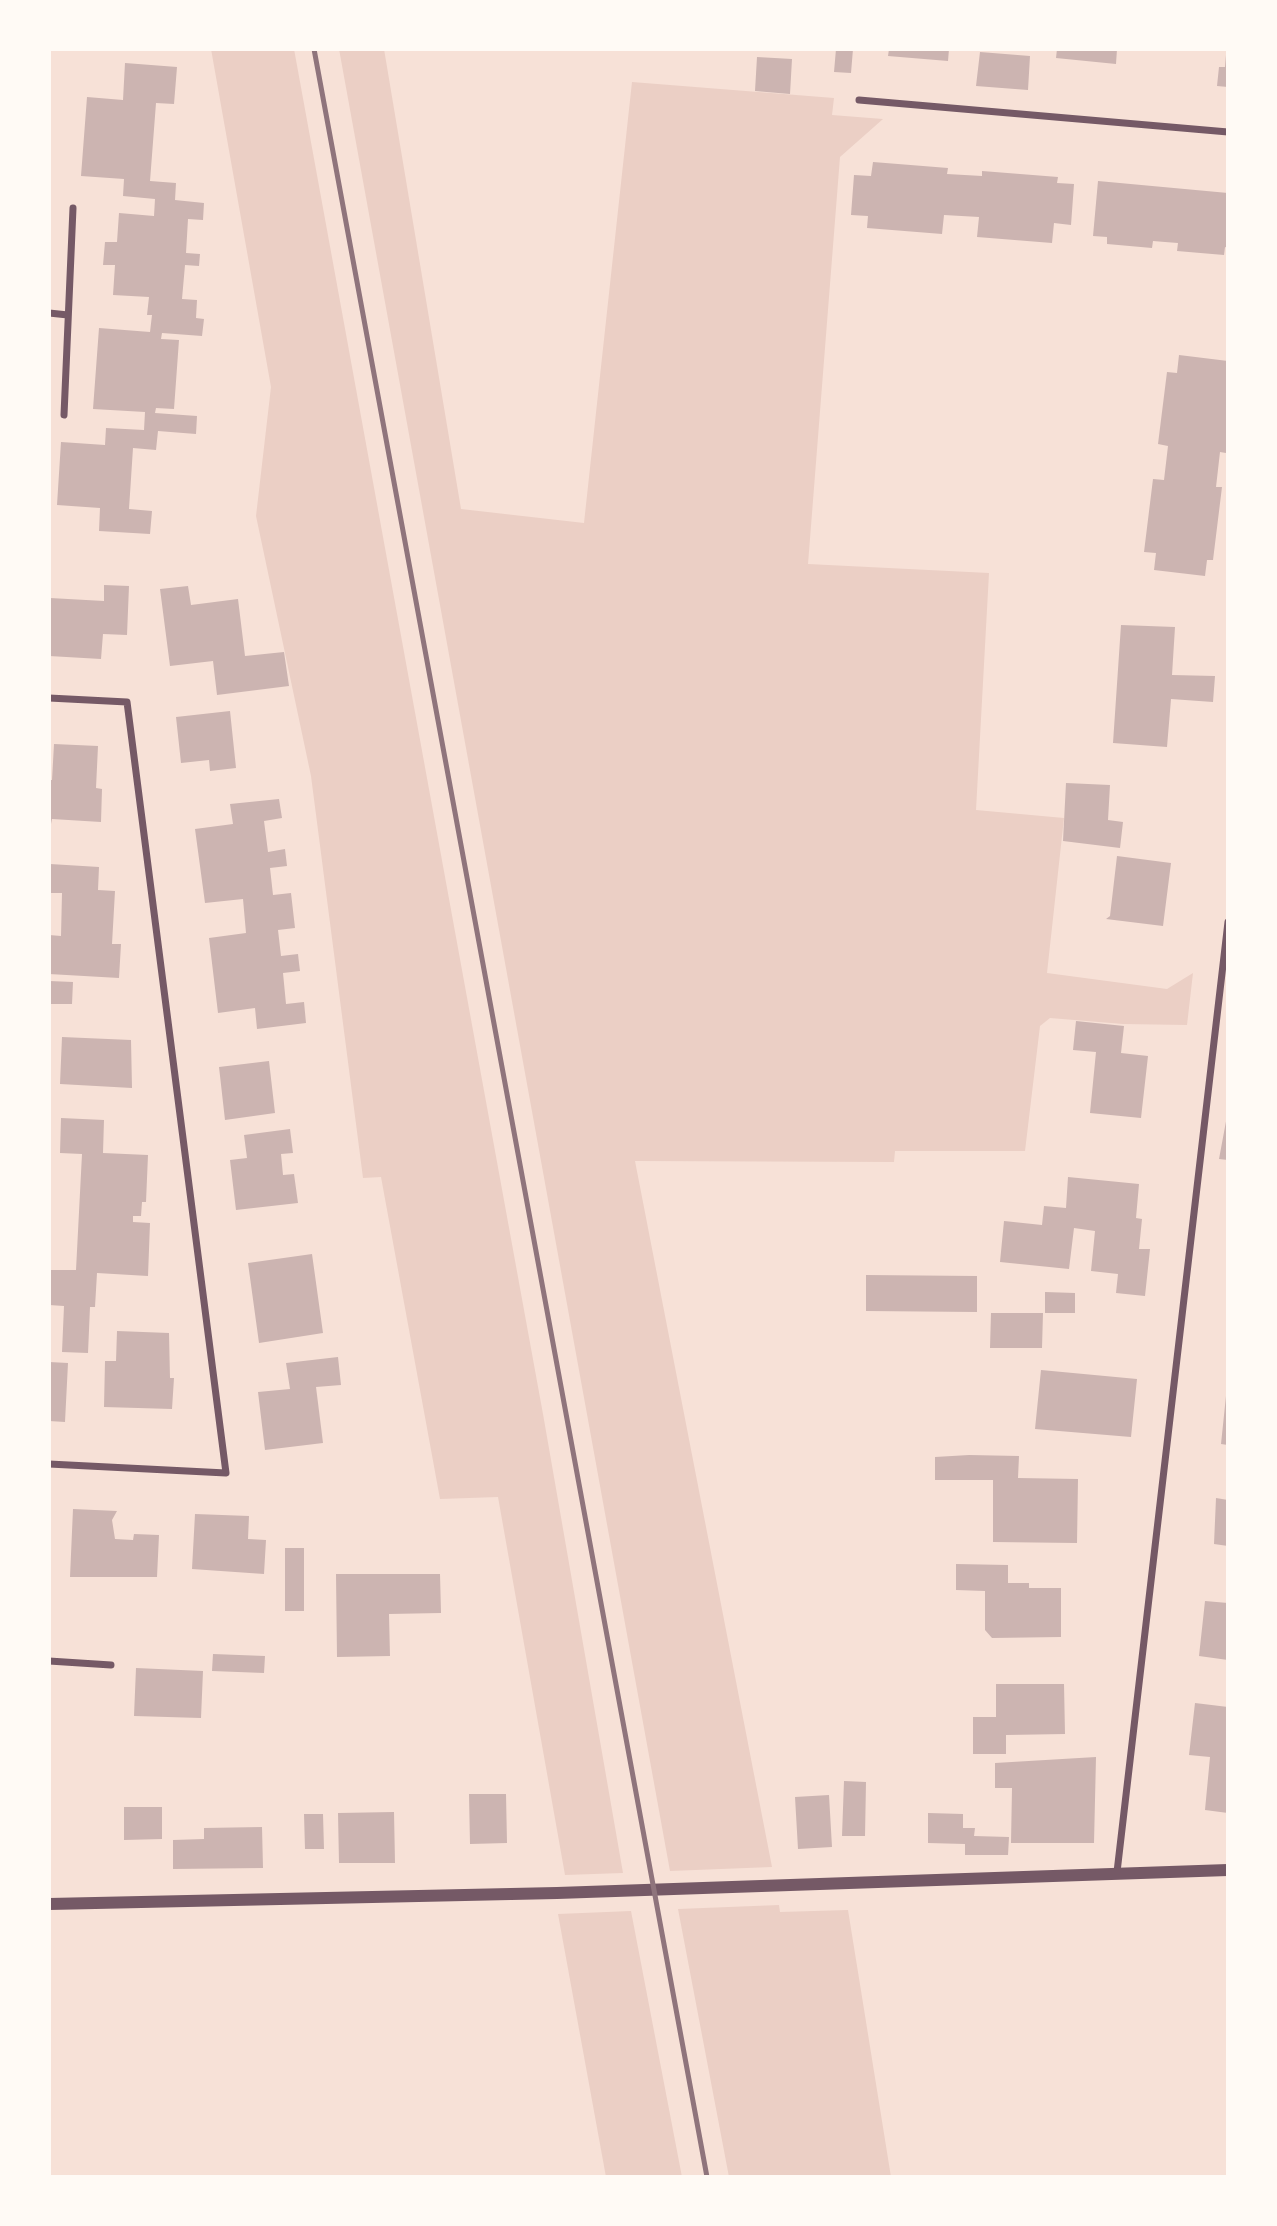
<!DOCTYPE html>
<style>
body{margin:0}
#map{position:relative;width:1277px;height:2226px;overflow:hidden;background:#f7e1d7;font-family:"Work Sans",sans-serif}
canvas{display:block}
.frame{position:absolute;inset:0;border:51px solid #fffaf5;pointer-events:none}
</style>
<div id="map">
<canvas width="1277" height="2226"></canvas>
<div class="frame"></div>
</div>
<script>
const ctx = document.querySelector('canvas').getContext('2d');
ctx.lineJoin = 'round';
function fill(path, color) { ctx.fillStyle = color; ctx.fill(path, 'evenodd'); }
function trace(path, color, width, dash) { ctx.strokeStyle = color; ctx.lineWidth = width; ctx.lineCap = dash ? 'butt' : 'round'; ctx.setLineDash(dash || []); ctx.stroke(path); }
fill(new Path2D(`
 M211 49H294L543 1414 623 1873 565 1875 498 1497 440 1499 381 1177 363 1178 311 776 256 516 271 387Z
 M339 49H384L461 509 584 523 632 82 834 98 832 115 883 119 840 157 808 564 989 573 976 810 1064 818 1047 973 1167 989 1193 973 1187 1025 1123 1024 1050 1018 1040 1026 1025 1151H895L894 1162 635 1161 772 1867 670 1871Z
 M779 1905 780 1912 848 1910 891 2177H729L678 1909Z
 M631 1911 682 2177H606L558 1914Z`), '#ebcfc5');
fill(new Path2D(`
 M836 49H853L851 73 834 72Z
 M889 49H949L948 61 888 56Z
 M1057 49H1117L1116 64 1056 58Z
 M980 52 1030 56 1028 90 976 86Z
 M1226 55 1228 87 1217 86 1219 67H1225Z
 M757 57 792 59 790 94 755 91Z
 M125 63 177 67 174 104 156 103 150 181 176 183 175 200 204 203 203 220 188 219 186 253 200 254 199 266 185 265 182 299 197 300 196 318 204 319 202 336 162 333 161 339 179 340 174 409 156 408 155 413 197 416 196 434 158 431 156 450 133 448 129 509 152 511 150 534 99 531 100 508 57 505 61 442 105 445 106 428 144 430 145 412 93 409 99 328 150 332 152 315H147L149 297 113 295 115 265H103L105 242H117L119 213 154 216 155 199 123 196 124 179 81 176 87 97 123 100Z
 M873 162 948 168 947 174 982 176V171L1058 177 1057 183 1074 184 1071 225 1054 223 1052 243 977 237 979 217 944 215 942 234 867 228 868 216 851 215 854 175 871 176Z
 M1098 181 1228 193V248L1225 247 1224 255 1177 251 1178 243 1165 242 1153 241 1152 248 1107 244V237L1093 236Z
 M1179 355 1228 361V434L1226 453 1220 452 1216 487H1222L1213 560H1207L1205 576 1154 570 1156 553 1144 552 1153 479 1164 480 1168 446 1158 444 1167 372 1177 373Z
 M104 585 129 586 127 635 103 634 101 659 49 656 50 598 104 601Z
 M188 586 191 605 238 599 245 656 284 652 289 686 217 695 213 661 170 666 160 589Z
 M1121 625 1175 627 1172 675 1215 676 1213 702 1171 699 1167 747 1113 743Z
 M230 711 236 768 210 771 209 760 181 763 176 717Z
 M54 744 98 746 96 788 102 789 101 822 52 819 49 834V780H52Z
 M1066 783 1110 785 1108 820 1123 822 1120 848 1063 841Z
 M279 799 282 818 264 821 268 852 285 849 287 866 270 868 273 895 291 893 295 928 278 930 281 956 298 954 299 963 300 971 283 973 286 1004 304 1002 306 1023 257 1029 255 1008 218 1013 209 938 246 933 243 899 205 903 195 829 233 824 230 804Z
 M1117 856 1171 863 1163 926 1106 919 1110 916Z
 M50 864 99 867 98 890 115 891 112 944H121L119 978 49 974V935L61 936 62 893H49Z
 M49 981 73 982 72 1004H49Z
 M1076 1021 1124 1026 1121 1053 1148 1056 1141 1118 1090 1113 1096 1052 1073 1050Z
 M62 1037 131 1040 132 1088 60 1084Z
 M269 1061 275 1113 225 1120 219 1067Z
 M1227 1116H1228V1160L1219 1159Z
 M61 1118 104 1120 103 1153 148 1155 146 1202H142L141 1216H133V1222L150 1223 148 1276 97 1273 95 1307H90L88 1353 62 1352 64 1306 49 1305 50 1270H76L82 1154 60 1153Z
 M290 1129 293 1153 281 1154 283 1175 294 1174 298 1203 236 1210 230 1160 247 1158 244 1135Z
 M1068 1177 1139 1184 1136 1218 1142 1219 1139 1249H1150L1145 1296 1116 1293 1118 1274 1091 1271 1095 1231 1074 1228 1069 1269 1000 1262 1004 1221 1042 1225 1044 1206 1066 1208Z
 M312 1254 323 1333 259 1343 248 1263Z
 M866 1275 977 1276V1312L866 1311Z
 M1045 1292 1075 1293V1313H1045Z
 M991 1313H1043L1042 1348H990Z
 M117 1331 169 1333 170 1378H174L172 1409 104 1407 105 1361H116Z
 M338 1357 341 1385 316 1387 323 1443 265 1450 258 1392 290 1389 286 1363Z
 M49 1362 68 1363 65 1422 49 1421Z
 M1041 1370 1137 1379 1131 1437 1035 1429Z
 M1226 1396H1228V1445L1221 1444Z
 M969 1455 1019 1456 1018 1478 1078 1479 1077 1543 993 1542V1480H935V1457Z
 M1216 1498 1228 1500V1546L1214 1544Z
 M73 1509 117 1511 112 1520 115 1539 133 1540 134 1534 159 1535 157 1577H70Z
 M195 1514 249 1516 248 1539 266 1540 264 1574 192 1569Z
 M285 1548H304V1611H285Z
 M956 1564 1008 1565V1583H1029V1588H1061V1637L992 1638 985 1630V1591L956 1590Z
 M336 1574H440L441 1613 389 1614 390 1656 337 1657Z
 M1205 1601 1228 1603V1660L1199 1656Z
 M213 1654 265 1656 264 1673 212 1671Z
 M136 1668 203 1671 201 1718 134 1716Z
 M996 1684H1064L1065 1734 1006 1735V1754H973V1717H996Z
 M1195 1703 1228 1707V1813L1205 1810 1210 1757 1189 1755Z
 M1096 1757 1094 1843H1011L1012 1788H995V1763Z
 M844 1781 866 1782 865 1836H842Z
 M469 1794H506L507 1843 470 1844Z
 M829 1795 832 1847 798 1849 795 1797Z
 M124 1807H162V1839L124 1840Z
 M394 1812 395 1863H339L338 1813Z
 M928 1813 963 1814V1828H975L974 1836 1009 1837 1008 1855H965V1844L928 1843Z
 M304 1814H323L324 1849H305Z
 M262 1827 263 1868 173 1869V1840L204 1839V1828Z`), '#ccb4b1');
trace(new Path2D(`
 M859 100 1228 132
 M49 313 68 315
 M64 415 73 208
 M49 698 127 702 226 1473 49 1464
 M49 1661 111 1665
 M1117 1872 1228 922`), '#755966', 7);
trace(new Path2D(`
 M49 1904 557 1893 1228 1870`), '#755966', 12);
trace(new Path2D(`
 M314 49 707 2177`), '#8f747c', 5);
</script>
